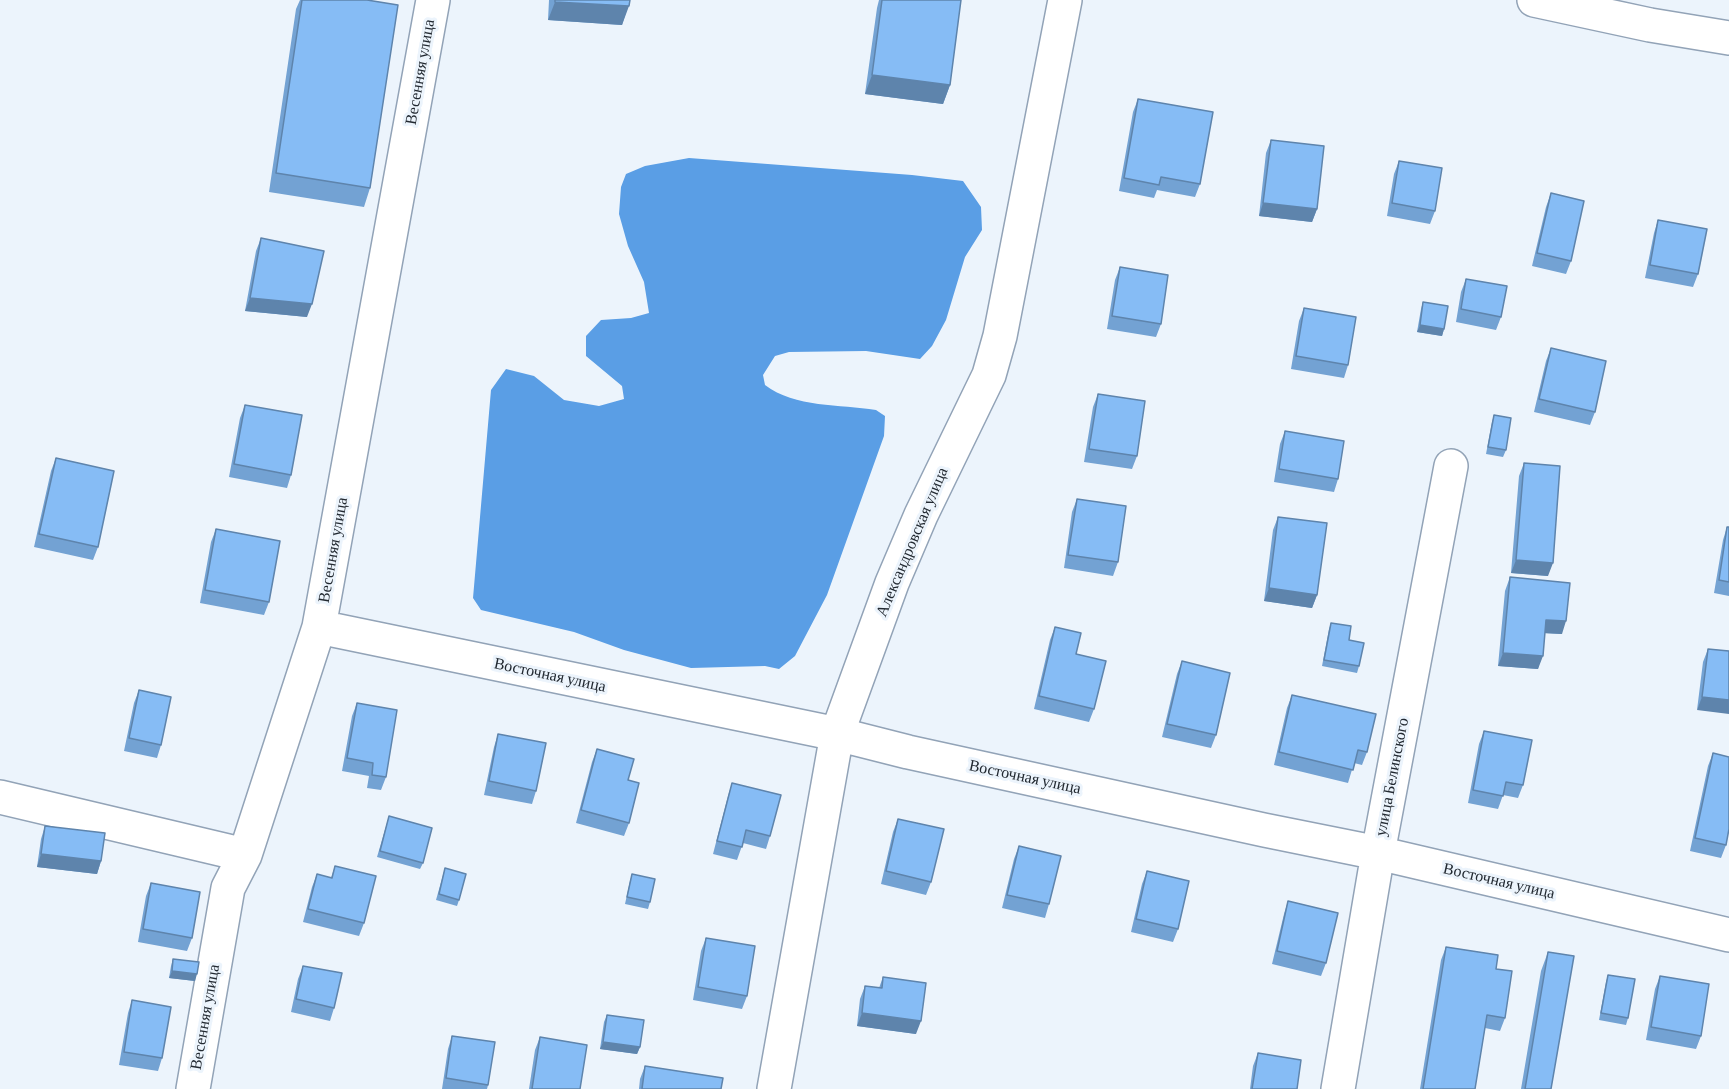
<!DOCTYPE html>
<meta charset="utf-8">
<style>
body{margin:0}
canvas{display:block;background:#ecf4fc}
</style>
<canvas width="1729" height="1089"></canvas>
<script>
const ctx = document.querySelector('canvas').getContext('2d');
ctx.lineJoin = 'round';
function fill(path, color) { ctx.fillStyle = color; ctx.fill(path, 'evenodd'); }
function trace(path, color, width, dash) { ctx.strokeStyle = color; ctx.lineWidth = width; ctx.lineCap = dash ? 'butt' : 'round'; ctx.setLineDash(dash || []); ctx.stroke(path); }
function drawText(font, color, halo, rows, align = 'center') {
  ctx.font = font + ' "Crimson Pro",serif'; ctx.lineWidth = 6; ctx.setLineDash([]); ctx.textBaseline = 'middle'; ctx.strokeStyle = halo; ctx.fillStyle = color; for (const [text, x, y, turn = 0] of rows) {
    ctx.save(); ctx.translate(x, y); ctx.rotate((+turn || 0) * Math.PI / 180); ctx.textAlign = isNaN(turn) ? turn : align; if (halo) ctx.strokeText(text, 0, 0); ctx.fillText(text, 0, 0); ctx.restore();
  }
}
fill(new Path2D(`
 M689 158 912 175 963 181 981 207 982 230 965 257 946 320 932 346 920 359 866 351 789 352 775 356 763 375 765 385C795 408 840 404 876 410L885 416 884 436 827 595 795 656 779 669 765 666 691 668 624 650 574 632 481 610 473 598 491 390 506 369 534 376 564 400 599 406 624 399 622 386 586 356V336L601 320 631 318 649 313 644 282 628 246 619 214 621 187 626 174 645 166Z`), '#5a9ee5');
const minor = new Path2D(`
 M1534 0 1650 25 1729 38
 M319 627 837 734 908 752 1264 830 1378 853 1729 935
 M0 797 245 855
 M193 1089 228 888 245 855 319 627 433 0
 M774 1089 837 734 892 583 921 515 989 375 1000 336 1065 0
 M1338 1089 1378 853 1451 466`);
trace(minor, '#92a3b7', 36);
trace(minor, '#fff', 33);
fill(new Path2D(`
 M300 0H367L370 188 364 207 269 192 296 9Z
 M549 0H630L622 25 548 20Z
 M879 0H882L950 85 943 104 865 94 877 8Z
 M1138 99 1200 184 1195 197 1157 190 1154 198 1119 191 1133 112Z
 M1271 140 1317 209 1312 222 1259 216 1266 153Z
 M1399 161 1435 211 1430 224 1387 216 1394 174Z
 M1551 193 1571 261 1566 274 1532 266 1546 207Z
 M1658 220 1698 274 1693 287 1645 278 1654 233Z
 M261 238 307 317 245 311 256 251Z
 M1120 267 1161 324 1156 337 1107 329 1115 280Z
 M1466 279 1501 317 1496 330 1456 322 1461 292Z
 M1423 302 1444 329 1442 336 1417 332 1421 309Z
 M1304 308 1348 365 1344 378 1291 369 1299 321Z
 M1551 348 1595 412 1590 425 1534 412 1546 361Z
 M1098 394 1137 456 1132 469 1084 462 1093 407Z
 M245 405 291 475 287 488 229 477 240 418Z
 M1494 415 1506 450 1503 457 1486 454 1492 422Z
 M1285 431 1338 479 1334 492 1274 482 1280 444Z
 M56 458 98 547 93 560 34 547 51 471Z
 M1524 463 1548 576 1511 573 1519 476Z
 M1077 499 1118 562 1113 576 1064 568 1072 512Z
 M1278 517 1317 595 1312 608 1264 601 1273 530Z
 M1727 527H1729V596L1714 593 1723 540Z
 M216 529 269 602 264 615 200 603 211 542Z
 M1510 577 1562 634 1545 633 1538 669 1498 666 1505 591Z
 M1331 623 1349 640 1359 666 1357 673 1322 666 1329 629Z
 M1055 627 1076 654 1094 709 1089 722 1034 709 1050 640Z
 M1708 649 1729 651 1697 710 1703 662Z
 M1182 661 1216 735 1211 748 1162 737 1177 674Z
 M139 690 161 745 157 758 124 751 134 703Z
 M1292 695 1367 752 1362 765 1354 763 1348 783 1274 765 1287 708Z
 M357 703 386 777 381 790 367 788 369 776 342 771 352 716Z
 M1484 731 1523 785 1518 798 1503 795 1498 809 1468 803 1479 744Z
 M498 734 536 791 532 804 484 795 494 747Z
 M597 749 629 823 624 836 576 823 592 762Z
 M1713 753 1726 845 1721 858 1690 851 1708 766Z
 M732 783 770 836 766 849 743 843 737 860 713 854 728 796Z
 M389 816 423 863 420 869 377 857Z
 M898 819 931 882 926 895 881 884 893 832Z
 M45 826 101 861 97 874 37 867 41 839Z
 M1019 846 1049 904 1045 918 1002 908 1014 859Z
 M335 866 364 923 359 936 303 922 312 887 317 874 331 878Z
 M445 868 459 900 457 906 436 900Z
 M1147 871 1178 929 1173 942 1131 932 1142 884Z
 M632 874 650 902 648 909 625 904 630 881Z
 M151 883 192 938 187 951 138 942 146 896Z
 M1288 901 1326 963 1321 976 1272 964 1284 914Z
 M706 938 747 996 742 1009 693 1000 701 951Z
 M1446 947 1496 969 1505 1018 1500 1031 1485 1028 1475 1089H1420L1441 960Z
 M1548 952 1551 1089H1521L1541 971Z
 M173 959 195 981 169 978 171 966Z
 M303 966 334 1008 330 1021 291 1012 298 979Z
 M1608 975 1628 1018 1626 1025 1599 1020 1606 982Z
 M1660 976 1701 1036 1696 1049 1646 1040 1655 989Z
 M883 977 916 1034 857 1026 860 999 865 986 879 988Z
 M132 1000 162 1058 158 1071 119 1065 128 1013Z
 M607 1015 640 1047 637 1054 600 1049 604 1022Z
 M452 1036 488 1085 487 1089H442L448 1049Z
 M540 1037 580 1089H529L535 1050Z
 M1258 1053 1297 1089H1250L1253 1066Z
 M645 1066 721 1089H639L640 1079Z`), '#73a2d3');
fill(new Path2D(`
 M555 2 629 6 622 25 548 20Z
 M872 75 950 85 943 104 865 94Z
 M1263 203 1317 209 1312 222 1259 216Z
 M250 298 312 304 307 317 245 311Z
 M1420 325 1444 329 1442 336 1417 332Z
 M1516 560 1553 563 1548 576 1511 573Z
 M1269 588 1317 595 1312 608 1264 601Z
 M1546 620 1566 621 1562 634 1541 633Z
 M1503 653 1543 656 1538 669 1498 666Z
 M1702 697 1729 700V714L1697 710Z
 M41 854 101 861 97 874 37 867Z
 M172 971 197 974 195 981 169 978Z
 M862 1013 921 1021 916 1034 857 1026Z
 M603 1042 640 1047 637 1054 600 1049Z`), '#5e84ac');
const building = new Path2D(`
 M302 0H367L398 5 370 188 276 173Z
 M555 0H630L629 6 555 2Z
 M882 0H961L950 85 872 75Z
 M1138 99 1213 112 1200 184 1161 177 1159 185 1124 178Z
 M1271 140 1324 146 1317 209 1263 203Z
 M1399 161 1442 168 1435 211 1392 203Z
 M1551 193 1584 201 1571 261 1537 253Z
 M1658 220 1707 229 1698 274 1650 265Z
 M261 238 324 251 312 304 250 298Z
 M1120 267 1168 275 1161 324 1112 316Z
 M1466 279 1507 286 1501 317 1461 309Z
 M1423 302 1448 306 1444 329 1420 325Z
 M1304 308 1356 317 1348 365 1296 356Z
 M1551 348 1606 361 1595 412 1539 399Z
 M1098 394 1145 401 1137 456 1089 449Z
 M245 405 302 415 291 475 234 464Z
 M1494 415 1511 418 1506 450 1488 447Z
 M1285 431 1344 441 1338 479 1279 469Z
 M56 458 114 471 98 547 39 534Z
 M1524 463 1560 466 1553 563 1516 560Z
 M1077 499 1126 506 1118 562 1068 555Z
 M1278 517 1327 523 1317 595 1269 588Z
 M1727 527H1729V582L1719 580Z
 M216 529 280 541 269 602 205 590Z
 M1510 577 1570 583 1566 621 1546 620 1543 656 1503 653Z
 M1331 623 1351 626 1349 640 1364 643 1359 666 1324 660Z
 M1055 627 1081 633 1076 654 1106 661 1094 709 1039 696Z
 M1708 649 1729 651V700L1702 697Z
 M1182 661 1230 673 1216 735 1167 724Z
 M139 690 171 697 161 745 129 738Z
 M1292 695 1376 714 1367 752 1358 750 1353 770 1279 752Z
 M357 703 397 710 386 777 372 775 373 763 347 758Z
 M1484 731 1532 740 1523 785 1506 782 1503 796 1473 790Z
 M498 734 546 743 536 791 489 781Z
 M597 749 634 759 628 780 639 783 629 823 581 810Z
 M1713 753 1729 757V829L1726 845 1695 838Z
 M732 783 781 795 770 836 746 830 742 847 717 841Z
 M389 816 432 828 423 863 380 851Z
 M898 819 944 829 931 882 886 871Z
 M45 826 105 833 101 861 41 854Z
 M1019 846 1061 856 1049 904 1007 895Z
 M335 866 376 876 364 923 308 909 317 874 332 878Z
 M445 868 466 874 459 900 439 894Z
 M1147 871 1189 881 1178 929 1136 919Z
 M632 874 655 879 650 902 627 897Z
 M151 883 200 892 192 938 143 929Z
 M1288 901 1338 913 1326 963 1277 951Z
 M706 938 755 946 747 996 698 987Z
 M1446 947 1498 955 1496 969 1512 971 1505 1018 1487 1015 1475 1089H1423Z
 M1548 952 1574 956 1551 1089H1525Z
 M173 959 199 962 197 974 172 971Z
 M303 966 342 973 334 1008 296 999Z
 M1608 975 1635 979 1628 1018 1601 1013Z
 M1660 976 1709 984 1701 1036 1651 1027Z
 M883 977 926 983 921 1021 862 1013 865 986 882 988Z
 M132 1000 171 1007 162 1058 124 1052Z
 M607 1015 644 1020 640 1047 603 1042Z
 M452 1036 495 1042 488 1085 446 1078Z
 M540 1037 587 1045 580 1089H532Z
 M1258 1053 1301 1060 1297 1089H1252Z
 M645 1066 723 1078 721 1089H642Z`);
fill(building, '#86bcf5');
trace(building, '#5e84ac', 1.5);
drawText('16px', '#222931', '#ecf4fc', [
 ["Весенняя улица",420,72,-80],
 ["Александровская улица",912,542,-67],
 ["Весенняя улица",333,550,-80],
 ["Восточная улица",550,675,12],
 ["Восточная улица",1025,777,12],
 ["улица Белинского",1392,777,-79],
 ["Восточная улица",1499,881,13],
 ["Весенняя улица",205,1017,-80]
]);
</script>
